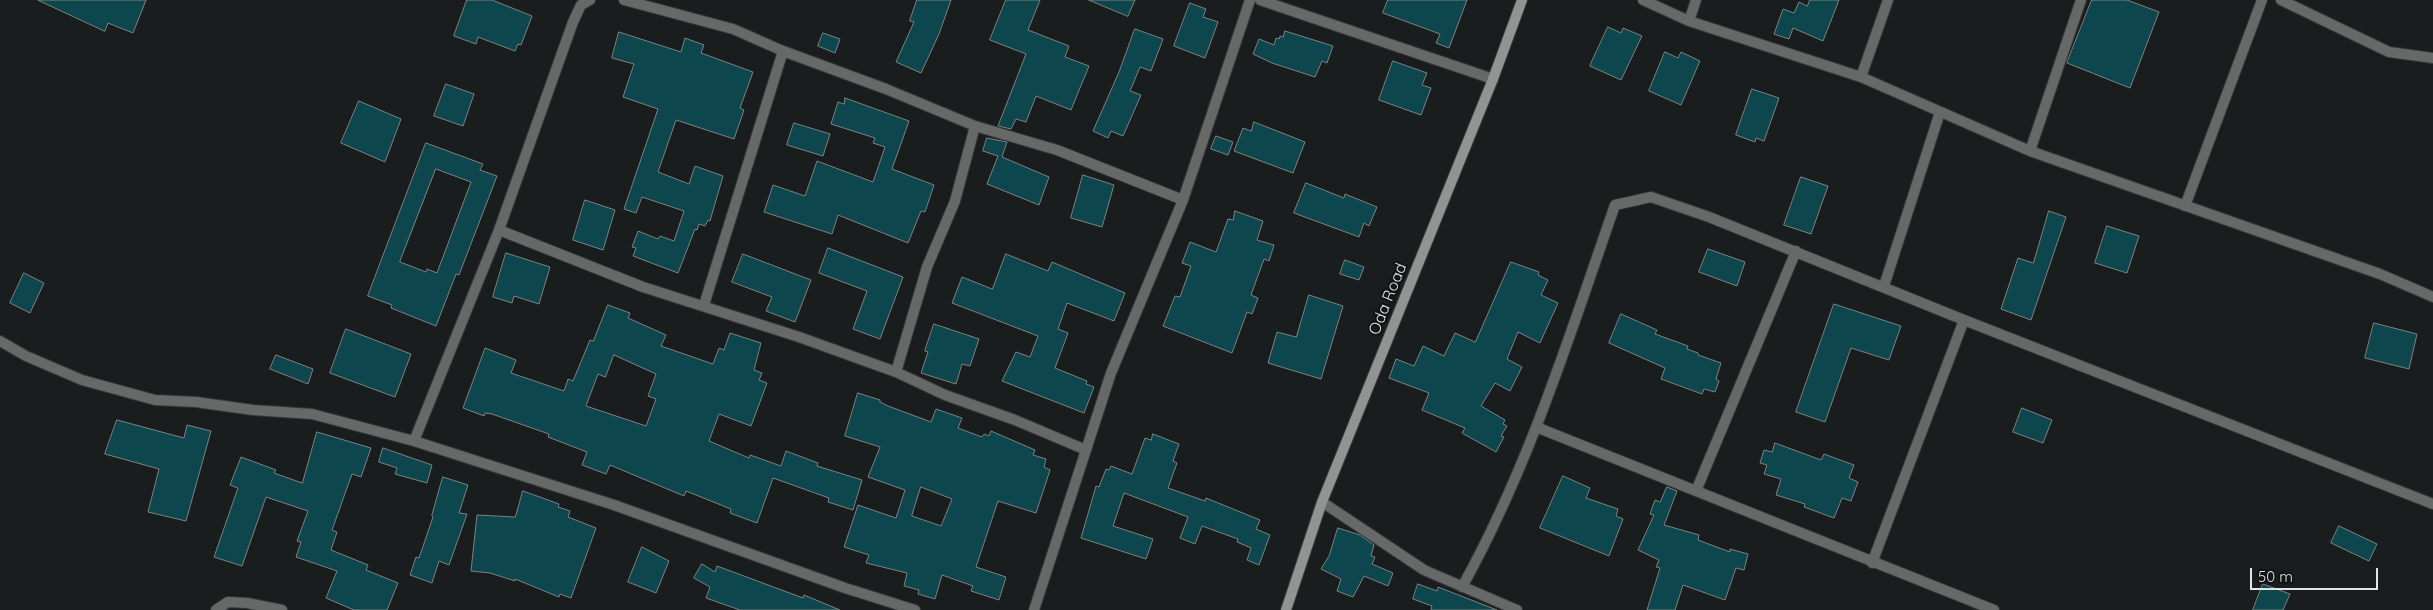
<!DOCTYPE html>
<style>
body{margin:0}
#map{position:relative;width:2433px;height:610px;overflow:hidden;background:#1a1d1d;font-family:Quicksand,sans-serif}
canvas{display:block}
.scale{position:absolute;left:2250px;top:568px;width:128px;height:22px;box-sizing:border-box;border:2px solid #e2e4e4;border-top:0;padding-left:6px;font-size:15px;line-height:18px;white-space:nowrap;color:#e2e4e4;-webkit-text-stroke:4px #111414;paint-order:stroke}
</style>
<div id="map">
<canvas width="2433" height="610"></canvas>
<div class="scale">50 m</div>
</div>
<script>
const ctx = document.querySelector('canvas').getContext('2d');
ctx.lineJoin = 'round';
function fill(path, color) { ctx.fillStyle = color; ctx.fill(path, 'evenodd'); }
function trace(path, color, width, dash) { ctx.strokeStyle = color; ctx.lineWidth = width; ctx.lineCap = dash ? 'butt' : 'round'; ctx.setLineDash(dash || []); ctx.stroke(path); }
function drawText(font, color, halo, rows, align = 'center') {
  ctx.font = font + ' Quicksand,sans-serif'; ctx.lineWidth = 4; ctx.setLineDash([]); ctx.textBaseline = 'middle'; ctx.strokeStyle = halo; ctx.fillStyle = color; for (const [text, x, y, turn = 0] of rows) {
    ctx.save(); ctx.translate(x, y); ctx.rotate((+turn || 0) * Math.PI / 180); ctx.textAlign = isNaN(turn) ? turn : align; if (halo) ctx.strokeText(text, 0, 0); ctx.fillText(text, 0, 0); ctx.restore();
  }
}
const building = new Path2D(`
 M38 0H146L133 33 108 23 105 31Z
 M467 0H492L532 16 521 45 518 44 515 51 478 37 476 44 454 36Z
 M917 0H951L939 34 921 73 896 62 914 22 910 21Z
 M1006 0H1040L1028 30 1069 46 1065 57 1089 66 1071 110 1036 96 1026 122 1016 119 1011 129 998 126 1026 54 990 40Z
 M1089 0H1135L1128 16Z
 M1388 0H1467L1449 48 1436 43 1440 34 1383 13Z
 M1810 0H1839L1823 41 1793 28 1789 39 1774 34 1783 9 1794 13 1799 2 1807 6Z
 M2092 0H2127L2159 12 2130 88 2067 63Z
 M1190 3 1206 9 1203 17 1218 22 1205 58 1174 46Z
 M1608 27 1621 33 1623 28 1642 36 1621 80 1590 66Z
 M1135 29 1163 39 1151 71 1140 67 1130 91 1141 95 1123 136 1111 131 1108 138 1093 131 1119 72Z
 M1285 31 1333 46 1327 63 1322 61 1315 77 1272 63 1253 54 1259 39 1274 45 1276 38 1279 39 1280 36 1283 37Z
 M619 32 681 52 685 38 704 45 701 53 753 72 740 108 744 110 734 139 676 120 658 172 689 184 695 166 723 176 710 221 708 220 705 226 699 224 697 230 695 229 678 273 633 256 636 248 632 247 638 231 658 239 660 236 674 241 684 211 642 197 636 213 624 209 658 109 623 97 634 64 612 58Z
 M823 33 840 39 835 53 818 46Z
 M1665 52 1678 58 1681 52 1700 61 1681 105 1649 91Z
 M1393 61 1427 73 1422 85 1431 88 1421 115 1379 100Z
 M446 84 474 94 463 126 434 116Z
 M1752 89 1779 98 1764 141 1756 138 1755 142 1736 135Z
 M845 98 909 121 892 169 934 185 925 212 921 211 908 243 838 215 832 234 764 212 773 185 805 196 817 161 873 182 885 147 873 143 875 138 831 124 838 102 844 104Z
 M359 101 401 119 385 162 341 143Z
 M1254 122 1305 142 1293 173 1234 151 1243 128 1251 131Z
 M794 123 830 134 823 156 787 145Z
 M1216 136 1233 142 1228 155 1211 149Z
 M987 138 1007 142 1002 157 1049 177 1039 205 987 184 998 156 983 151Z
 M426 143 483 164 480 170 497 176 459 275 456 274 436 326 391 308 392 305 368 296ZM436 169 471 182 437 273 427 269 426 272 400 262Z
 M1083 175 1114 185 1102 227 1071 218Z
 M1801 177 1828 186 1811 234 1784 225Z
 M1306 183 1344 198 1345 194 1377 207 1369 226 1364 223 1359 237 1294 213Z
 M585 200 615 210 603 250 573 240Z
 M1235 211 1263 221 1257 240 1274 245 1269 261 1264 259 1251 295 1258 298 1252 314 1247 312 1232 353 1163 326 1175 296 1180 297 1191 266 1182 263 1190 242 1216 252 1228 219 1233 220Z
 M2049 211 2066 217 2031 320 2001 309 2018 258 2033 263Z
 M2107 226 2139 236 2127 273 2095 263Z
 M828 248 903 277 880 339 853 329 867 291 819 273Z
 M1708 249 1745 262 1737 286 1699 272Z
 M506 253 550 267 539 304 514 296 512 303 493 297Z
 M743 254 811 280 795 322 766 311 772 297 732 282Z
 M1006 254 1048 271 1052 262 1125 293 1114 321 1067 303 1058 329 1068 333 1055 368 1087 381 1086 384 1094 387 1084 413 1002 381 1016 352 1030 357 1038 336 952 303 962 277 992 289Z
 M1345 260 1364 267 1359 280 1340 274Z
 M1511 262 1539 272 1538 275 1548 280 1541 295 1558 303 1540 343 1518 332 1507 359 1522 367 1510 391 1495 383 1481 406 1505 420 1503 424 1507 426 1501 436 1504 437 1496 452 1462 433 1465 428 1422 410 1429 393 1389 378 1396 359 1414 366 1423 346 1444 356 1455 333 1475 342Z
 M24 273 44 283 30 313 10 303Z
 M1309 295 1343 306 1321 379 1268 363 1277 332 1296 337Z
 M1834 304 1901 326 1889 360 1851 348 1825 422 1796 412Z
 M608 305 630 313 628 318 666 335 661 346 713 364 719 348 724 350 730 333 761 343 754 370 762 373 759 380 767 383 751 426 719 414 709 441 749 458 750 455 781 466 786 451 818 463 817 466 862 480 853 510 828 502 829 498 773 478 757 523 730 513 731 509 686 491 684 496 610 465 606 474 582 465 587 452 548 437 549 434 492 414 485 413 484 416 463 408 485 348 516 360 511 373 564 391 568 379 573 381 590 340 593 341ZM614 355 656 374 648 396 656 399 646 426 586 406 598 374 605 377Z
 M1621 314 1657 330 1655 334 1688 346 1687 349 1698 353V355L1721 363 1716 379 1719 381 1715 392 1704 389 1702 394 1661 379 1665 368 1609 343Z
 M2374 323 2417 334 2409 369 2365 358Z
 M934 324 979 339 970 366 962 364 956 384 921 373 928 352 925 351Z
 M346 329 411 354 395 397 330 373Z
 M276 355 313 369 308 384 270 369Z
 M858 393 880 400V402L888 406 931 422 936 409 962 418 958 428 982 437 984 434 989 436 991 431 1035 450 1033 455 1046 459 1044 467 1050 470 1036 513 998 501 976 567 1006 577 999 600 971 591 973 586 942 575 935 599 918 594 919 590 904 586 907 573 866 563 869 555 844 547 858 505 896 518 905 490 868 477 880 447 845 436ZM921 487 952 499 941 526 912 516Z
 M2022 408 2052 420 2043 443 2013 432Z
 M117 420 184 438 187 425 211 431 186 521 148 512 159 469 105 454Z
 M317 432 371 448 361 477 352 474 332 530 337 532 331 550 368 565 366 570 398 583 387 610H354L326 598 337 571 296 557 301 542 297 541 308 511 266 497 242 566 214 557 238 488 230 485 241 457 276 470 274 473 302 483Z
 M1153 434 1179 444 1173 461 1177 463 1168 488 1205 501 1206 498 1260 520 1256 529 1270 535 1259 565 1247 560 1251 548 1237 542 1238 539 1202 526 1195 544 1180 538 1188 517 1124 493 1113 526 1153 539 1146 559 1081 538 1096 486 1099 487 1106 469 1109 470 1111 466 1132 474 1145 438 1151 440Z
 M1775 443 1821 460 1824 454 1854 465 1849 478 1858 482 1851 501 1842 498 1834 518 1804 507 1805 504 1776 495 1781 479 1764 474 1767 465 1760 463 1764 450 1772 452Z
 M383 448 432 465 427 483 395 474 397 468 379 462Z
 M1563 476 1590 488 1586 498 1618 509 1616 516 1623 519 1609 556 1540 528Z
 M443 477 468 485 459 513 467 514 449 565 439 561 432 583 410 575 416 557 419 558 433 517 432 516Z
 M1667 487 1677 491 1664 525 1699 535 1698 540 1730 552V549L1748 554 1744 570 1736 568 1725 600 1683 585 1675 610H1647L1660 568 1656 567 1659 560 1638 550 1654 515 1650 514 1655 500 1660 502Z
 M523 491 559 504 558 507 570 511 568 517 596 528 571 598 560 594 559 597 515 579V581L490 573 471 571 477 515 515 517Z
 M2339 526 2377 544 2369 561 2331 543Z
 M1338 528 1360 535 1374 545 1371 556 1375 557 1372 564 1393 573 1388 586 1364 576 1353 597 1337 591 1341 579 1321 569 1329 556Z
 M642 547 669 561 656 593 628 582Z
 M702 564 715 572 717 566 803 598 804 595 840 610H740L706 598 710 587 694 578Z
 M1418 584 1437 591 1438 587 1497 610H1431L1432 606 1413 599Z
 M2263 584 2290 594 2283 610H2253Z`);
fill(building, '#0e464d');
trace(building, '#7e8182', 1);
const street = new Path2D(`
 M624 0 733 29 783 51 886 89 975 126 1057 150 1183 200
 M1260 0 1493 79
 M1643 0 1689 21 1861 77 2030 151 2380 274 2433 297
 M2281 0 2389 52 2433 58
 M1689 21 1696 0
 M1861 77 1888 0
 M2030 151 2081 0
 M2185 206 2262 0
 M499 230 643 287 799 337 896 372 945 395 1015 420 1086 450
 M1884 286 1940 112
 M704 305 783 51
 M0 341 26 356 82 380 155 400 196 402 253 410 312 414 414 441 614 505 845 588 915 610
 M896 372 927 267 955 201 975 126
 M1536 427 1994 610
 M414 441 499 230 573 22 581 5 590 0
 M1696 491 1796 251
 M1322 502 1424 570 1517 610
 M1872 563 1964 320
 M1462 587C1529 467 1570 334 1615 205L1651 197 1709 217 1964 320 2433 504
 M216 610 228 602 247 603 282 610
 M1034 610 1111 373 1183 200 1250 0`);
const secondary = new Path2D(`
 M1286 610 1322 502 1493 79 1522 0`);
trace(street, '#363939', 12);
trace(secondary, '#363939', 12);
trace(street, '#676868', 10);
trace(secondary, '#929494', 10);
drawText('16px', '#e2e4e4', '#111414', [
 ["Oda Road",1388,299,-68]
]);
</script>
